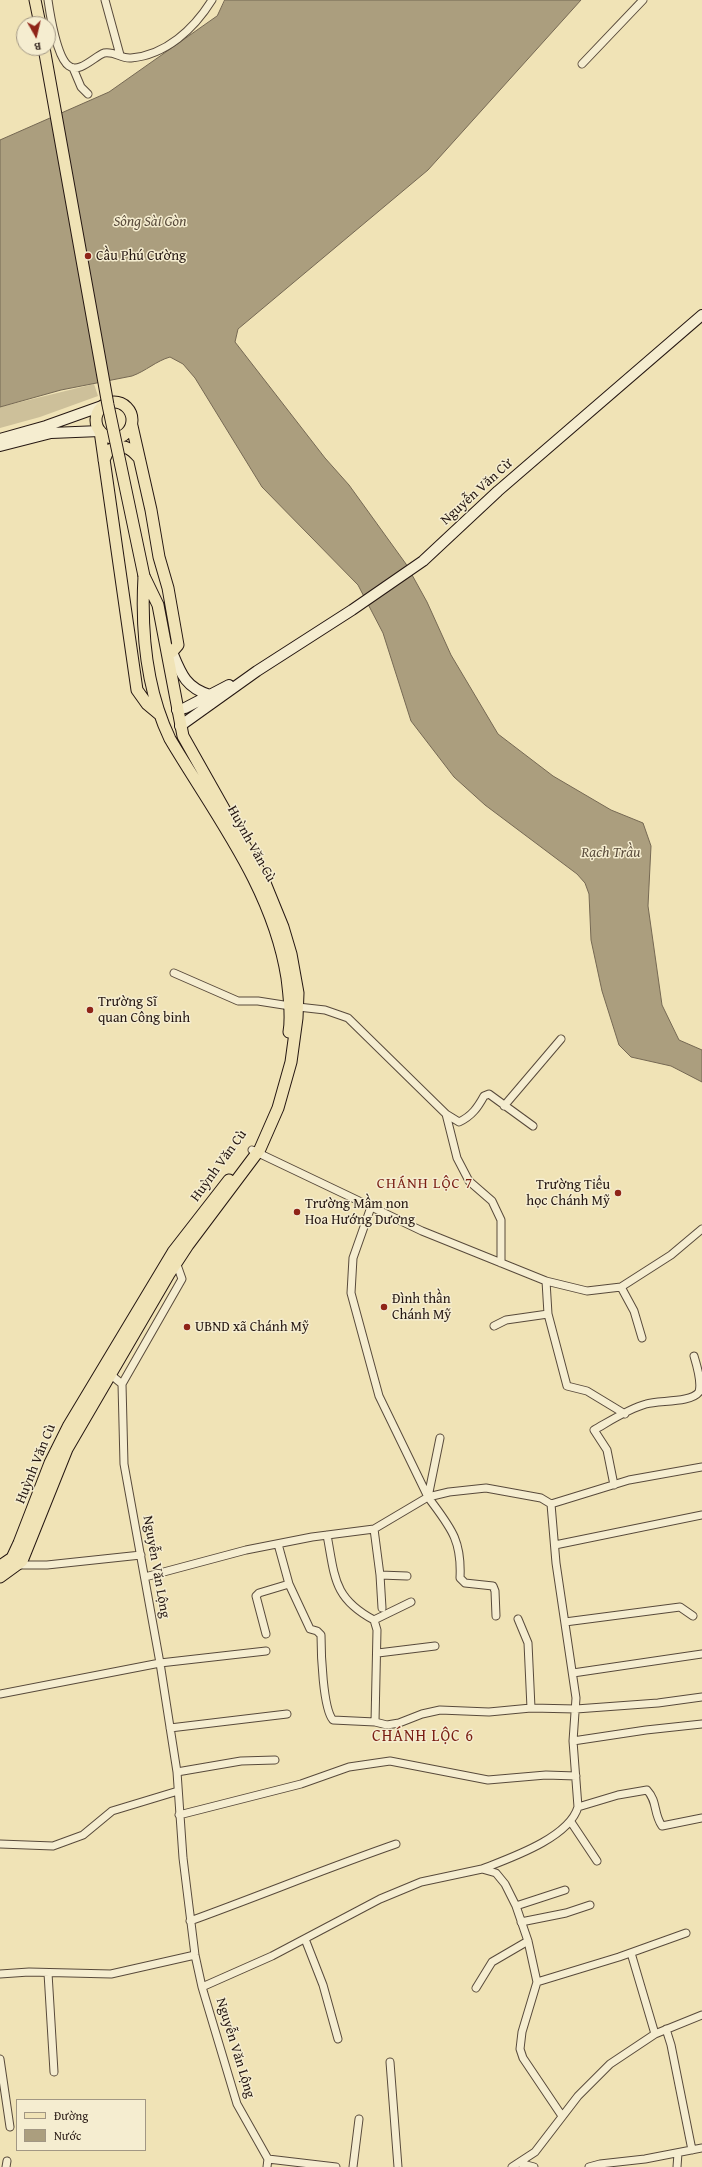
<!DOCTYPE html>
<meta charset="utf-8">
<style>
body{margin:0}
#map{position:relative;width:702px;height:2167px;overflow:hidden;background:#f0e3b6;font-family:"Gentium Book Plus",serif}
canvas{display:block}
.legend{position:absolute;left:16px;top:2099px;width:130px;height:52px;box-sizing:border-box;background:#f5edd0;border:1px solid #a29784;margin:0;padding:5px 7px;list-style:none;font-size:12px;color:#251712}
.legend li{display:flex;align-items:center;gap:8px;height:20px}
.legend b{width:20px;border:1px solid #a29784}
.north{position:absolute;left:16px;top:16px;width:40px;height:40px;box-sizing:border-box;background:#f5edd0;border:1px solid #a29784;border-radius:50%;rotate:172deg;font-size:11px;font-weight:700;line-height:16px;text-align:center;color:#251712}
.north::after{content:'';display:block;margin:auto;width:14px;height:18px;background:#8f2418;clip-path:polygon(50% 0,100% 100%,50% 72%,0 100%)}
</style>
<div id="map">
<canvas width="702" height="2167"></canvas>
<ul class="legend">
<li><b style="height:5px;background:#f0e3b6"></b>Đường</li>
<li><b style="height:11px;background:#ab9e7e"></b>Nước</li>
</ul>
<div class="north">B</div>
</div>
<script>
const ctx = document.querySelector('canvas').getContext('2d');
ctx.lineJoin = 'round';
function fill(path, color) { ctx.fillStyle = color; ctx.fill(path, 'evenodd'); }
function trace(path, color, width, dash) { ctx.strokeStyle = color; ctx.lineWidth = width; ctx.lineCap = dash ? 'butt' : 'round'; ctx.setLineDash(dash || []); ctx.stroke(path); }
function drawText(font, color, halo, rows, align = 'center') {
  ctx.font = font + ' "Gentium Book Plus",serif'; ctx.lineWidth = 3; ctx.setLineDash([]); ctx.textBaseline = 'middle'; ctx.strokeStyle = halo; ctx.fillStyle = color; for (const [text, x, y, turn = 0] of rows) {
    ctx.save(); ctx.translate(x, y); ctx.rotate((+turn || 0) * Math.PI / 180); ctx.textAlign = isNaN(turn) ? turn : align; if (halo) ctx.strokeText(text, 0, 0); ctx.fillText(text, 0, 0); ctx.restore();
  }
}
fill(new Path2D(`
 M94 384 98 396 40 417 0 428V407Z`), '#cdc09a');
const water = new Path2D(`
 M225 0H581L428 170 238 329 235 342 325 458 349 485 406 564 427 602 451 655 498 734 553 776 611 810 643 823 651 846 648 906 662 1005 679 1040 702 1050V1082L671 1066 631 1057 619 1045 602 991 591 940 589 894 585 883 577 874 485 805 454 777 411 721 383 633 358 585 262 487 195 378 183 364 170 357C156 361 146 371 132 376L61 390 0 407V140L109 92 217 16Z`);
fill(water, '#ab9e7e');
trace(water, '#756853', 1);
const street = new Path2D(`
 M48 0C50 14 57 58 69 66 79 74 95 56 104 53 115 51 121 59 131 58 166 55 194 29 212 0
 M105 0 120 55
 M582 64 643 0
 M73 68 81 87 88 94
 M174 973 238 1001H258L290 1006
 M298 1007 325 1010 348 1018 446 1114 457 1158 469 1181 492 1201 501 1220V1263
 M504 1106 561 1039
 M446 1114 459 1122C472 1116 478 1107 484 1096L489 1094 533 1126
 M252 1150 422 1231 546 1281 587 1291 621 1287 671 1255 702 1229
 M371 1207 353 1258 351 1293 379 1396 428 1497
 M546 1281 548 1314 567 1386 587 1391 625 1414
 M621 1287 634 1311 642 1338
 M494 1326 506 1320 548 1314
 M110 1374 122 1384 124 1464 160 1663 266 1651
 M122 1384 182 1279 176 1262
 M440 1438 428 1497C450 1527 462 1539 460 1578L465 1583 493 1586 495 1591 496 1616
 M614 1485 607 1450 594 1430C610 1421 628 1409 646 1404 659 1400 691 1403 699 1392 702 1382 697 1366 694 1356
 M551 1504 629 1480 702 1467
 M374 1529 380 1575 407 1576
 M327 1535C335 1577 333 1598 374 1620L377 1630 375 1722
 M278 1544 289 1584 310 1629 317 1631 321 1635C321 1653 323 1709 333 1720L375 1722 387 1725 399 1723 422 1714 440 1710 489 1712 531 1708 576 1709 658 1703 702 1697
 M555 1545 702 1515
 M19 1565H47L141 1555
 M380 1575 382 1608
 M145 1577 246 1550 312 1537 374 1529 428 1497 449 1492 486 1488 541 1498 551 1504 556 1563 576 1698 573 1741 578 1807C569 1838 510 1858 482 1869
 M518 1619 528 1643 531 1708
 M374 1620 411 1602
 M565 1622 680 1607 693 1616
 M266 1634 256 1596 259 1593 289 1584
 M378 1653 435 1646
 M573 1673 702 1654
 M0 1694 160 1663 177 1772 183 1858 195 1955 202 1987 237 2104 268 2159 267 2167
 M170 1728 287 1714
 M573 1741 646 1730 702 1724
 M177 1772 241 1761 275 1760
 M578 1807 618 1795 647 1790C658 1802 653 1813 662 1826L702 1818
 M179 1815 301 1784 349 1767 390 1761 488 1780 546 1775 576 1776
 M571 1822 597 1861
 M0 1844 53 1846 83 1835 112 1811 178 1791
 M516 1906 565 1890
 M190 1921C259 1896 327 1868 396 1844
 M521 1922 566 1913 590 1905
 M305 1939 323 1985 338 2039
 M631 1953 655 2034
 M48 1973 54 2072
 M0 1974 29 1972 111 1974 195 1955
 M537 1982 619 1957 686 1933
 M202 1987 272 1956 380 1899 421 1882 482 1869 496 1873 505 1884 516 1906 528 1941 537 1982 522 2032 520 2049 523 2058 562 2116
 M476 1988 492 1962 528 1941
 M666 2029 671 2045 692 2150
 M0 2059 10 2127
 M390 2062 398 2167
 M268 2159 336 2167
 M519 2163 534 2167
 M6 2167 7 2161
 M353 2167 359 2119
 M512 2167 535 2152 578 2096 610 2064 655 2034 702 2015
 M589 2167 600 2164 645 2159 702 2148
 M677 2167 678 2153`);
const secondary = new Path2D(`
 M0 439 46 426 102 406
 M0 446 51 433 100 431
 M172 652C181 674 186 688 210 695
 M177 710 185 708 229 685
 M180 726 257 671 352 610 423 561 498 491 702 315`);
const primary = new Path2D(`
 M35 0 40 24
 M96 420a18 18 0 1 1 36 0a18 18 0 1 1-36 0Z
 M132 426 151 510 159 557 168 588 178 645 172 652
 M100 431 137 690 147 704 159 714
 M104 460 108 451C122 443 130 447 139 458
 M144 576C141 630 146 689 170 739 215 815 273 888 287 978 289 995 292 1015 289 1032
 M0 1566 12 1558 19 1543 50 1463 69 1425 173 1252 229 1180
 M0 1577 22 1561 67 1449 169 1274 188 1245 260 1149 278 1108 291 1062 297 1018 298 993 291 954 283 927 263 878 183 736 158 605 144 576`);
trace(street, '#584a3b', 9);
trace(secondary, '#251712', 12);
trace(primary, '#251712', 13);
trace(street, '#f5edd0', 7);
trace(secondary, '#f5edd0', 10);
trace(primary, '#f0e3b6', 11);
const primaryBridge = new Path2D(`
 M44 48 108 405 144 576`);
trace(primaryBridge, '#251712', 13, []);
trace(primaryBridge, '#f0e3b6', 11);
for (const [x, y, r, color] of [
 [88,256,4,"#8f2418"],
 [90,1010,4,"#8f2418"],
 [618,1193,4,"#8f2418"],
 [297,1212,4,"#8f2418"],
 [384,1307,4,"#8f2418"],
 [187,1327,4,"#8f2418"]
]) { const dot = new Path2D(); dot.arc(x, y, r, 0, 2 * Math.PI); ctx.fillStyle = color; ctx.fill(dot); trace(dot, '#f5edd0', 1.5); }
drawText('14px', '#251712', '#f5edd0', [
 ["Cầu Phú Cường",96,256],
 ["Trường Sĩ",98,1002],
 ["quan Công binh",98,1018],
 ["Trường Tiểu",610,1185,"right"],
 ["học Chánh Mỹ",610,1201,"right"],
 ["Trường Mầm non",305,1204],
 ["Hoa Hướng Dương",305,1220],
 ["Đình thần",392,1299],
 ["Chánh Mỹ",392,1315],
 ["UBND xã Chánh Mỹ",195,1327]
], 'left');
drawText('14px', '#251712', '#f5edd0', [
 ["Nguyễn Văn Cừ",477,492,-42],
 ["Huỳnh Văn Cù",251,844,61],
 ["Huỳnh Văn Cù",219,1166,-54],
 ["Huỳnh Văn Cù",36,1464,-68],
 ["Nguyễn Văn Lộng",156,1567,80],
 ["Nguyễn Văn Lộng",235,2048,73]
]);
drawText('italic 15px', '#5b4d3d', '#f5edd0', [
 ["Sông Sài Gòn",150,222],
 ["Rạch Trầu",611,853]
]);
ctx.letterSpacing = '1px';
drawText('15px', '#7a1f14', '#f5edd0', [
 ["CHÁNH LỘC 7",425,1184]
]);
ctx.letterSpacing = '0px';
ctx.letterSpacing = '1px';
drawText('16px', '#7a1f14', '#f5edd0', [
 ["CHÁNH LỘC 6",423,1737]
]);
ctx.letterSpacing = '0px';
</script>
